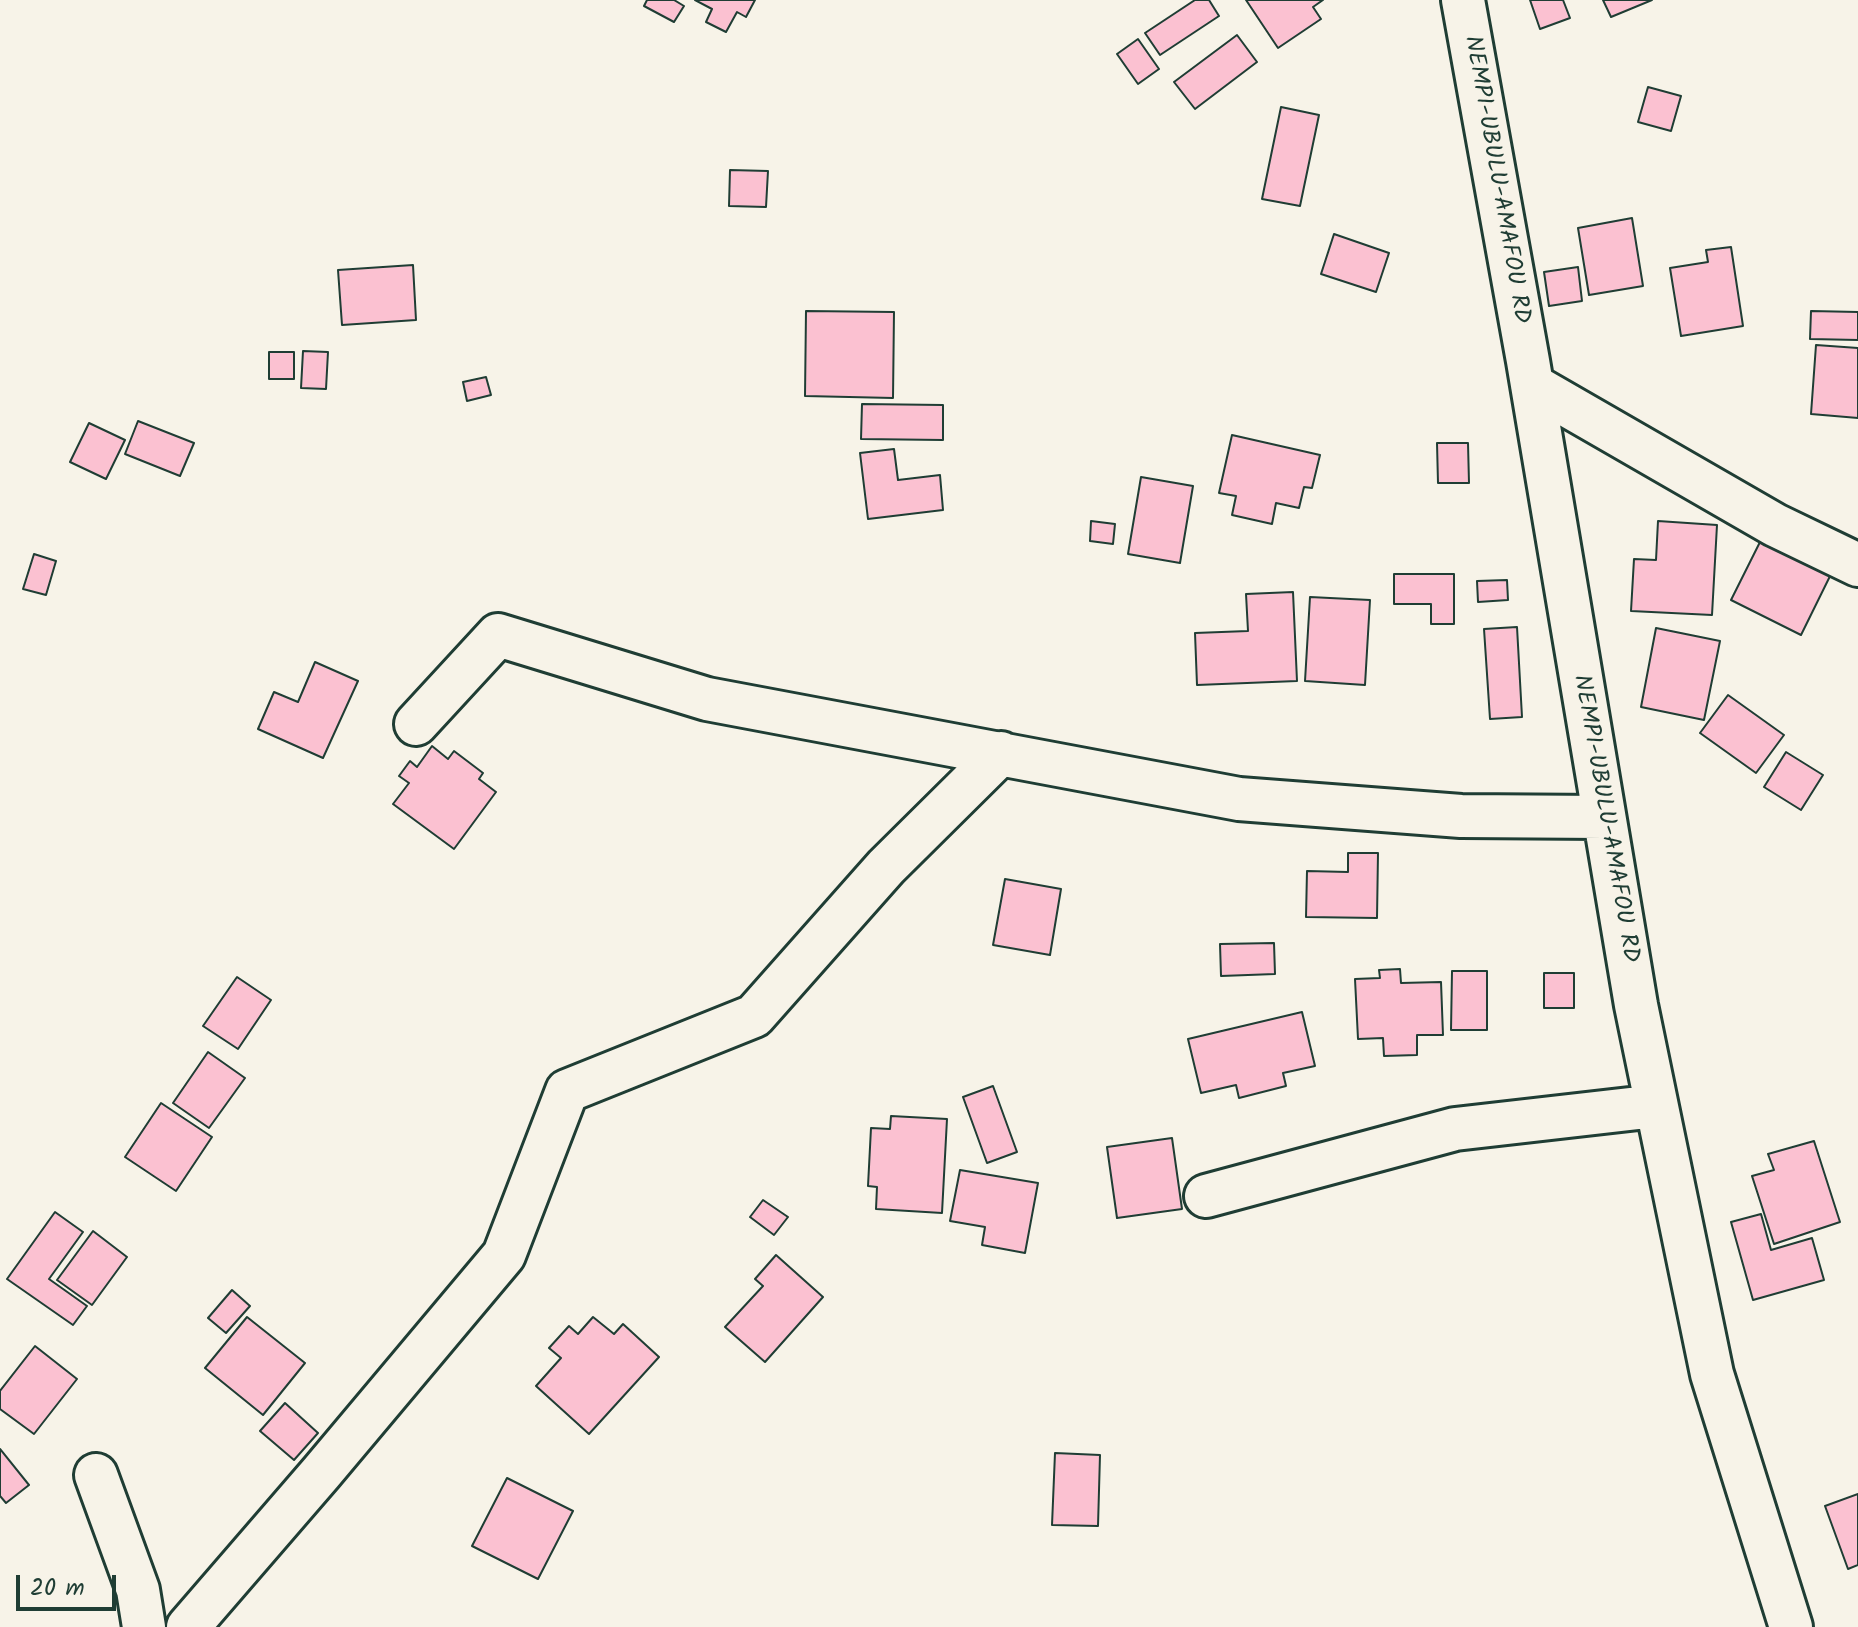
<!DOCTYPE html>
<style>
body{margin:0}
#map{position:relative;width:1858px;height:1627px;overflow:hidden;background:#f7f3e8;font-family:Kalam,sans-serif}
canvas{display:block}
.scale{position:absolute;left:16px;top:1575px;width:100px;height:36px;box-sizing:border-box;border:4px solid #1f3d34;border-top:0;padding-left:10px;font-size:24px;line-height:28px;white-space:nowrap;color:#1f3d34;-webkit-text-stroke:6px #f7f3e8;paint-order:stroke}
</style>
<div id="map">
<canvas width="1858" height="1627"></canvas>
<div class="scale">20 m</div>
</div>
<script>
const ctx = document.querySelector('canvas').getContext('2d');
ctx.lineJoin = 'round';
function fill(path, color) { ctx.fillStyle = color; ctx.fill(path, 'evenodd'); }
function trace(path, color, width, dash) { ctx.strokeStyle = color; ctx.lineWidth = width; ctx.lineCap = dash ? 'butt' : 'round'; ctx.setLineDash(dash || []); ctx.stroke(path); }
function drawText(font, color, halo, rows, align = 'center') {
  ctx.font = font + ' Kalam,sans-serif'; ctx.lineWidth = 6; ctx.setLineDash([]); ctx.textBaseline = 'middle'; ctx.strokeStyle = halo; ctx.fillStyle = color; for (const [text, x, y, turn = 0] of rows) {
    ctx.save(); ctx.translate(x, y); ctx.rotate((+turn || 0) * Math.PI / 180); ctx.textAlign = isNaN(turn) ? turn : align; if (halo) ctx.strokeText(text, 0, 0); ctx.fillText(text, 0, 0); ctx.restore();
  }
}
const building = new Path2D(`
 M647 0H674L684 6 674 22 644 6Z
 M695 0H755L746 17 737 12 726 32 706 22 712 9Z
 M1195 0H1209L1219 16 1160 55 1145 33Z
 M1246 0H1323L1313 7 1321 19 1278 48Z
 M1530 0H1563L1570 18 1540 29Z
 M1603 0H1652L1611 17Z
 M1237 35 1257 62 1195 109 1174 82Z
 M1138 39 1159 69 1138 84 1117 54Z
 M1648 87 1681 96 1671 131 1638 122Z
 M1281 107 1319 115 1300 206 1262 199Z
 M730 170 768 171 766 207 729 206Z
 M1632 218 1643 286 1589 295 1578 228Z
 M1334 234 1389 253 1376 292 1321 274Z
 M1731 247 1743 326 1681 336 1670 268 1708 262 1706 250Z
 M413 265 416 320 342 325 338 270Z
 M1578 267 1582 301 1549 306 1544 272Z
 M806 311 894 312 893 398 805 396Z
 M1811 311 1858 312V340L1810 339Z
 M1816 345 1858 348V418L1811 414Z
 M303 351 328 352 326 389 301 388Z
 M269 352H294V379H269Z
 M486 377 491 395 467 401 463 382Z
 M862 404 943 405V440L861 439Z
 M138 421 194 443 180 476 125 454Z
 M89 423 125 440 106 479 70 462Z
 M1232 435 1320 455 1312 488 1304 487 1299 508 1276 503 1272 524 1232 515 1236 496 1219 493Z
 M1437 443H1468L1469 483H1438Z
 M894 449 898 480 940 475 943 510 868 519 860 453Z
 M1141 477 1193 486 1180 563 1128 554Z
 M1091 521 1115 524 1113 544 1090 541Z
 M1658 521 1717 525 1712 615 1631 611 1634 559 1656 560Z
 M1765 532 1835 566 1801 635 1731 600Z
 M34 554 56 561 46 595 23 589Z
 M1394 574H1454V624H1431V604H1394Z
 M1507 580 1508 600 1478 602 1477 581Z
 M1293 592 1297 681 1197 685 1195 633 1248 631 1246 594Z
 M1310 597 1370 600 1365 685 1305 681Z
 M1517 627 1522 717 1490 719 1484 629Z
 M1656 628 1720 641 1704 720 1641 707Z
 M315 662 358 681 323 758 258 729 274 692 298 702Z
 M1728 695 1784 735 1756 773 1700 733Z
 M432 746 448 759 454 751 483 773 479 779 496 792 454 849 393 804 409 783 399 776 410 761 417 767Z
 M1786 752 1823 775 1801 810 1764 787Z
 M1348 853H1378L1377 918 1306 917 1307 871 1348 872Z
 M1005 879 1061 889 1050 955 993 945Z
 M1274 943 1275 974 1221 976 1220 944Z
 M1400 969 1401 983 1441 982 1443 1035H1417V1055L1384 1056 1383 1038 1358 1039 1355 979 1380 978 1379 970Z
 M1452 971H1487V1030H1451Z
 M1544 973H1574V1008H1544Z
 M237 977 271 1000 238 1049 203 1026Z
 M1302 1012 1315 1066 1283 1073 1286 1086 1239 1098 1236 1085 1201 1093 1188 1039Z
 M208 1052 245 1078 209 1128 173 1103Z
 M993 1086 1017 1152 987 1163 963 1097Z
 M161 1103 212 1137 176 1191 125 1157Z
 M891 1116 947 1119 942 1213 876 1209 877 1187 868 1186 871 1128 890 1129Z
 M1172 1138 1182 1209 1117 1218 1107 1147Z
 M1814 1141 1840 1222 1774 1244 1752 1176 1774 1170 1768 1154Z
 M960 1170 1038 1183 1025 1253 982 1245 985 1227 950 1221Z
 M763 1200 788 1217 774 1235 750 1217Z
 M55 1212 83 1232 49 1279 87 1306 73 1325 7 1279Z
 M1761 1214 1771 1250 1812 1238 1824 1280 1753 1300 1731 1222Z
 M93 1231 127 1257 92 1305 57 1280Z
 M776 1255 823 1297 765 1362 725 1327 763 1286 755 1279Z
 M232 1290 250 1306 226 1333 208 1318Z
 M247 1317 305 1363 263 1415 205 1368Z
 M593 1317 614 1334 623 1324 659 1357 589 1434 536 1386 561 1358 549 1348 569 1326 578 1334Z
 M35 1346 77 1379 34 1434 0 1409V1391Z
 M285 1403 318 1433 294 1460 260 1431Z
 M0 1449 29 1485 6 1503 0 1496Z
 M1055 1453 1100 1455 1098 1526 1052 1525Z
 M507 1478 573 1511 538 1579 472 1546Z
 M1858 1494V1565L1848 1569 1825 1506Z`);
fill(building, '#fbc1d1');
trace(building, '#1f3d34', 2);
const minor = new Path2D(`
 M1463 0 1528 361 1636 1005 1712 1374 1791 1627
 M1532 385 1775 525 1858 565
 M416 724 498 635 707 699 1239 799 1461 816 1604 817
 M1206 1196 1455 1129 1656 1106
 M96 1475 138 1590 144 1627
 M188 1627 321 1473 504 1255 567 1091 754 1016 886 867 1001 753`);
trace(minor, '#1f3d34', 48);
trace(minor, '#f7f3e8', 42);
drawText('24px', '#1f3d34', '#f7f3e8', [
 ["NEMPI-UBULU-AMAFOU RD",1495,180,80],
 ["NEMPI-UBULU-AMAFOU RD",1604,819,80]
]);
</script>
